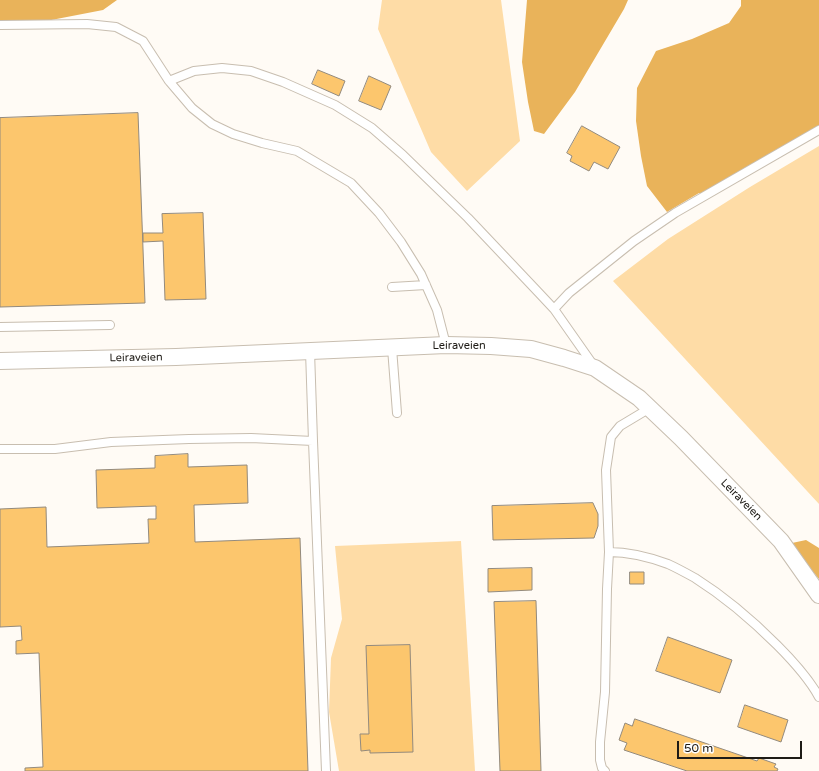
<!DOCTYPE html>
<style>
body{margin:0}
#map{position:relative;width:819px;height:771px;overflow:hidden;background:#fffbf5;font-family:"Varela Round",sans-serif}
canvas{display:block}
.scale{position:absolute;left:677px;top:741px;width:125px;height:18px;box-sizing:border-box;border:2px solid #1e1b16;border-top:0;padding-left:5px;font-size:12px;line-height:14px;white-space:nowrap;color:#1e1b16;-webkit-text-stroke:3px #fff;paint-order:stroke}
</style>
<div id="map">
<canvas width="819" height="771"></canvas>
<div class="scale">50 m</div>
</div>
<script>
const ctx = document.querySelector('canvas').getContext('2d');
ctx.lineJoin = 'round';
function fill(path, color) { ctx.fillStyle = color; ctx.fill(path, 'evenodd'); }
function trace(path, color, width, dash) { ctx.strokeStyle = color; ctx.lineWidth = width; ctx.lineCap = dash ? 'butt' : 'round'; ctx.setLineDash(dash || []); ctx.stroke(path); }
function drawText(font, color, halo, rows, align = 'center') {
  ctx.font = font + ' "Varela Round",sans-serif'; ctx.lineWidth = 3; ctx.setLineDash([]); ctx.textBaseline = 'middle'; ctx.strokeStyle = halo; ctx.fillStyle = color; for (const [text, x, y, turn = 0] of rows) {
    ctx.save(); ctx.translate(x, y); ctx.rotate((+turn || 0) * Math.PI / 180); ctx.textAlign = isNaN(turn) ? turn : align; if (halo) ctx.strokeText(text, 0, 0); ctx.fillText(text, 0, 0); ctx.restore();
  }
}
fill(new Path2D(`
 M382 0H501L520 141 467 191 431 152 378 29Z
 M819 146V504L613 281 668 239 750 187Z
 M461 541 475 771H339L329 712 331 658 342 619 335 546Z`), '#fedca6');
fill(new Path2D(`
 M0 0H117L103 10 41 22 0 25Z
 M527 0H628L624 9 575 92 544 134 534 131 528 102 522 62Z
 M741 0H819V125L760 163 729 177 702 193H699L667 212 647 186 641 156 636 121 637 88 656 51 692 39 729 23 741 6Z
 M806 540 819 548V579L799 555 792 543Z`), '#e9b35a');
const building = new Path2D(`
 M318 70 345 81 339 96 312 84Z
 M369 76 391 86 381 110 359 101Z
 M138 113 145 303 0 307V118Z
 M582 126 620 147 608 169 594 162 589 171 570 161 572 156 567 153Z
 M203 213 206 299 165 300 163 241 143 242V233H163L162 214Z
 M188 454V467L247 465 248 503 194 505 195 542 300 538 308 771H25V768L43 767 39 653 16 654V641L22 640 21 626 0 627V509L46 507 47 547 149 543 148 519H156V506L97 508 96 470 155 468V456Z
 M593 503 598 514V526L594 538 493 540 492 506Z
 M532 568V590L488 592V569Z
 M630 572H644V584H630Z
 M536 601 541 771H500L494 602Z
 M668 637 732 660 720 693 656 671Z
 M410 645 413 752 370 753V750L361 751 360 734H369L366 646Z
 M745 705 788 720 781 742 738 727Z
 M635 719 757 761 759 758 776 764 774 767 778 769 777 771H687L624 750 627 743 619 740 625 723 632 726Z`);
fill(building, '#fcc66d');
trace(building, '#938a7d', 1);
const service = new Path2D(`
 M0 25 87 24 116 27 143 41 169 81 192 108 212 124 233 134 262 143 297 151 351 183 379 213 401 242 421 274 437 310 446 345
 M169 81 194 71 222 68 251 71 283 82 335 105 372 128 403 155 468 218 539 293 554 309 594 366
 M392 287 426 285
 M554 309 569 293 634 241 675 213 819 130
 M0 327 110 325
 M392 348 397 413
 M310 351 313 441 326 771
 M0 449H55L111 442 189 439 251 438 313 441
 M609 552C628 552 649 557 668 564 677 568 686 573 695 578 725 597 752 620 777 645 793 661 808 677 819 697
 M605 771 602 768 600 760V742L605 692 607 589 609 552 606 470 611 437 620 426 650 408`);
const minor = new Path2D(`
 M0 361 176 357 446 345 491 346 531 349 564 358 595 368 639 398 681 438 781 541 819 595`);
trace(service, '#c8beb0', 10);
trace(minor, '#c8beb0', 18);
trace(service, '#fff', 8);
trace(minor, '#fff', 16);
drawText('11px', '#1e1b16', '#fff', [
 ["Leiraveien",459,346],
 ["Leiraveien",136,358,-1],
 ["Leiraveien",741,500,45]
]);
</script>
